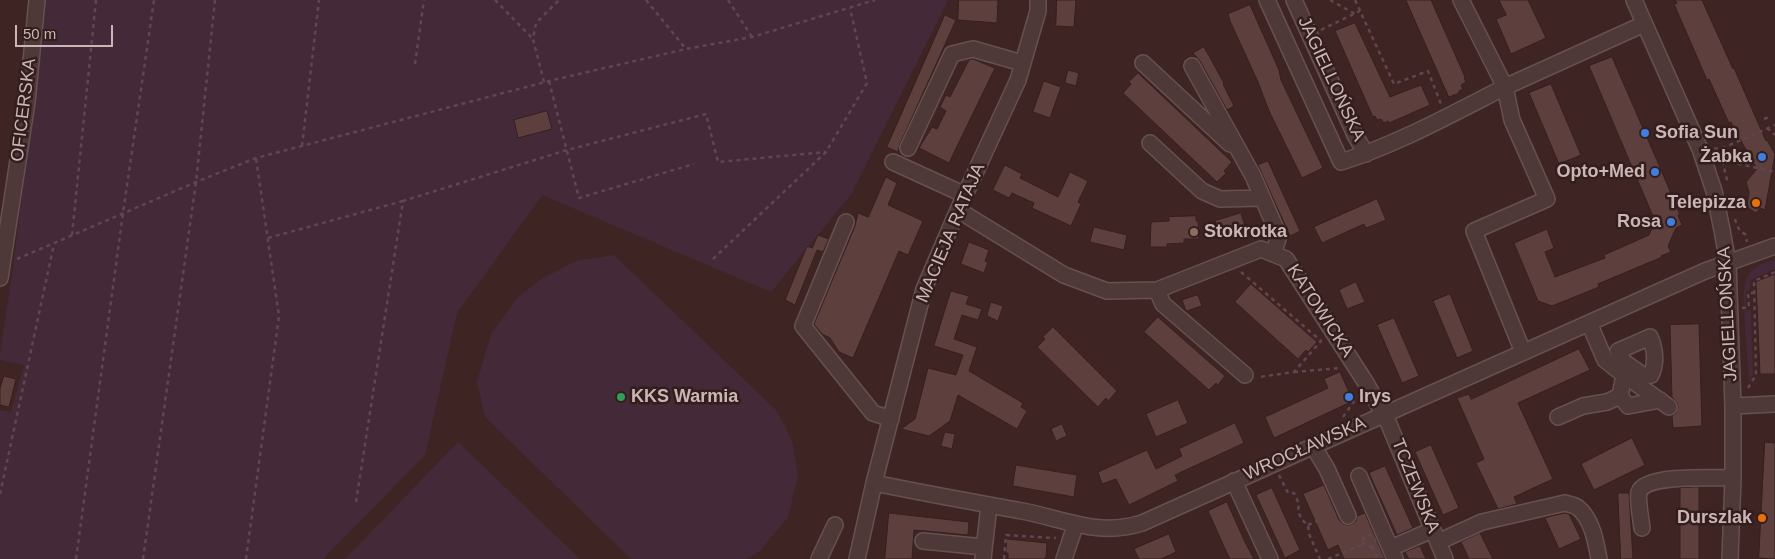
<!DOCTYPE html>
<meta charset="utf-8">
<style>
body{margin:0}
#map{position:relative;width:1775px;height:559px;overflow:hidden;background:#3f2424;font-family:Helvetica,sans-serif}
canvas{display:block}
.scale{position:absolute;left:15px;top:25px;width:98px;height:22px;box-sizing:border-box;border:2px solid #cab6b5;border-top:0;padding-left:6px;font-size:15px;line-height:18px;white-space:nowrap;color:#cab6b5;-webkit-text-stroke:4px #341e1d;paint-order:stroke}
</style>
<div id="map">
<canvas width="1775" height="559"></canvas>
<div class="scale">50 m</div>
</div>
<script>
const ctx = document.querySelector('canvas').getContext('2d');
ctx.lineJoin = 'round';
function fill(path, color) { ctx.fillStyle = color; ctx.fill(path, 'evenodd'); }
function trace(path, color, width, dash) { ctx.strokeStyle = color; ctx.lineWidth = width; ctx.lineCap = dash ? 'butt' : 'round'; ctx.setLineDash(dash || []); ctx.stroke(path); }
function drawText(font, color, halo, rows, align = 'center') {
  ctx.font = font + ' Helvetica,sans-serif'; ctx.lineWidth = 5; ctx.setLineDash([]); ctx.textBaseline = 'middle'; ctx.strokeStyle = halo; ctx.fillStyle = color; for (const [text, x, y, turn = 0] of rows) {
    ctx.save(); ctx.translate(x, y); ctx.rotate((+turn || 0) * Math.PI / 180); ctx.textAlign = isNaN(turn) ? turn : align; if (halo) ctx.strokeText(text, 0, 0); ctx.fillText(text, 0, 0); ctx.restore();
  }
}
fill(new Path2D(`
 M45 0H948L852 193 771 292 542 195 457 313 425 455 323 559H0V410L11 412 24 365 0 360V356L14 260Z
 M614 255 777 411 792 441 798 475 788 517 760 551 747 559H631L485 417 477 382 491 334 518 297 543 278 576 261Z
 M1775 260V269L1750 280V290L1746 291V305H1744C1743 278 1747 266 1775 260Z
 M1744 310H1751L1753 375 1749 383Z
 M458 442 580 559H345Z`), '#442a38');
const building = new Path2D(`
 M959 0H998L997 23 958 20Z
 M1057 0H1076L1074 27 1056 26Z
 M1406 0H1431L1465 77 1464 78 1466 82 1461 85 1463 89 1459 91V93L1449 97Z
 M1499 0H1528L1546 38 1511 54 1496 19 1506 15Z
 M1675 0H1702L1733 69 1734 68 1766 141 1767 140 1775 154 1765 210 1760 208 1756 213 1747 207 1749 192 1746 182 1757 169 1740 139H1738L1731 122 1729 123 1709 79 1707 80 1674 4 1677 3Z
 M1250 5 1279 70 1281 80 1323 168 1302 178 1269 111 1258 82 1230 21 1228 14Z
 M945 15 956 20 900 144 898 152 887 147Z
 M1355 23 1390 97 1421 85 1430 105 1389 123 1388 121 1384 123 1381 119 1377 120 1375 116 1373 117 1335 31Z
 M1204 47 1224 83 1223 84 1234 106 1227 110 1200 61 1193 53Z
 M1612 57 1659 165 1680 215H1678L1682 225 1676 228 1668 246 1671 252 1661 256 1662 257 1598 284 1599 287 1552 306 1538 301 1514 243 1547 229 1554 248 1545 252 1555 277 1605 258 1604 255 1649 235 1655 221 1589 66Z
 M973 59 995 68 949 163 919 148 932 127 937 129 946 111 940 107 946 95 950 97 969 60Z
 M1068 70 1079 73 1076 86 1065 83Z
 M1138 73 1232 162 1224 171 1226 173 1217 182 1123 93 1131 84 1129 82Z
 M1044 81 1061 87 1050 118 1033 112Z
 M1551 84 1581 155 1559 164 1529 93Z
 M547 111 552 129 518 138 514 120Z
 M1268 161 1300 231 1290 236 1258 165Z
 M1005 165 1022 174 1020 178 1058 197 1070 172 1088 181 1078 202 1081 204 1071 226 1032 208 1034 203 1012 193 1009 198 993 190Z
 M886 177 897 183 888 205 923 221 908 255 899 251 853 358 839 352 830 338 822 334 814 324 855 226 858 213 868 217Z
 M1377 199 1386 220 1366 228 1364 224 1322 243 1314 227Z
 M1241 213 1246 230 1221 238 1215 221Z
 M1196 216V221H1198L1199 239H1184V243L1167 244V247H1150L1151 222 1169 221V217Z
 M1094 227 1127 235 1124 250 1090 242Z
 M818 235 829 239 823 252 817 250 795 305 785 300 807 246 812 248Z
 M969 242 989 250 985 261 988 262 984 273 961 264Z
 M1775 274V374H1760L1756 282Z
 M1356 282 1365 302 1347 309 1339 290Z
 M1251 284 1317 342 1308 352 1306 350 1298 359 1235 302Z
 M951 291 969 296 966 304 982 309 978 320 962 315 954 339 977 347 969 371 1023 403 1021 407 1027 411 1017 429 958 395 950 421 929 436 901 429 915 419 928 368 956 375 963 355 934 346Z
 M1450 294 1473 351 1457 358 1433 301Z
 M1198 295 1202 306 1186 311 1182 300Z
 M991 302 1003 306 998 321 987 316Z
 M1158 317 1225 376 1218 385 1216 383 1209 390 1144 332Z
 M1394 318 1419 376 1402 383 1377 325Z
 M1699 324 1702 426 1673 428 1672 416 1676 413 1678 407 1677 403 1672 397 1670 325Z
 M1053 327 1117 391 1108 401 1106 398 1098 407 1037 347 1045 339 1043 337Z
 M1579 349 1590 370 1518 403 1553 479 1514 497 1517 504 1498 509 1476 463 1484 459 1457 398 1469 394 1471 399Z
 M1340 372 1353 401 1274 438 1265 417 1328 388 1324 379Z
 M4 376 16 379 9 407 0 405V389Z
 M1178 400 1188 423 1156 437 1146 414Z
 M1235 423 1244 443 1175 475 1178 481 1129 505 1116 479 1102 484 1098 472 1147 450 1156 469 1182 456 1179 449Z
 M1062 424 1067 436 1056 441 1051 429Z
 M945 432 955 434 952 449 941 446Z
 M1632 438 1645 465 1594 490 1581 464Z
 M1765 442 1775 443V559L1759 558Z
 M1431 445 1459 508 1443 515 1415 452Z
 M1016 465 1077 475 1074 497 1013 486Z
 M1385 466 1413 528 1397 535 1369 473Z
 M1324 485 1339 520 1343 524 1348 525 1352 524 1356 521 1357 516 1365 513 1385 559H1344L1338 545 1328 550 1303 494Z
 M1699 487V559H1680V488Z
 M1272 488 1300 550 1285 558 1256 495Z
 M1618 493H1629L1633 559H1621Z
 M1227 502 1245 542 1254 559H1230L1226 551 1208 511Z
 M889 513 969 522 968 535 914 530 912 559H885Z
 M1565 513 1569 514 1581 539 1559 549 1545 518Z
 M1480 533 1493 559H1469L1461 542Z
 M1169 534 1176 552 1161 559H1139L1134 549Z
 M1007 539 1047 543 1046 557 1044 559H1008V553H1006Z
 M1420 546 1426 559H1409L1405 552Z`);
fill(building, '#5d3f3e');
trace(building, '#36201f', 1);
const minor = new Path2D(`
 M1267 0 1341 162C1398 144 1452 114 1505 87L1461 0
 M1294 0 1356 137 1366 154
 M1634 0 1700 149 1714 191 1722 230 1728 263 1733 406V478L1730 559
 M1143 63 1230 144
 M1192 66 1253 176 1279 236 1273 254
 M1150 143 1202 191 1220 199 1262 198
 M908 148 952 54 973 49 1022 63
 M893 162 965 195
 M958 210 1064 275 1107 291 1157 290 1261 249 1286 259 1366 383 1388 422 1445 559
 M846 222 803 326 873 413 891 419
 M0 278 27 102 37 0
 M1157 290 1163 304 1245 375
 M1589 323 1605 360 1624 375 1669 407
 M1650 337C1655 349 1657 362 1651 375L1644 376 1623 361 1618 351Z
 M1523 352 1474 231 1547 199 1512 120 1505 87 1644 24
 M1620 396 1628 406 1660 400
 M1733 406 1775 404
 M1558 417 1583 406 1607 402 1620 396 1624 375
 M1313 446 1327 469 1348 516
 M1359 476 1395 559
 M1234 481 1270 559
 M874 483C923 493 973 502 1022 511 1065 519 1097 537 1142 523L1705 271 1775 246
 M1642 528C1641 519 1637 499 1639 492 1645 474 1716 478 1733 478
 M923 541 984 547
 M1438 542 1482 522 1565 503C1569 504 1574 505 1577 507 1592 518 1596 542 1599 559
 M1391 548 1432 530
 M819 559 835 525
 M857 559 874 483 924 289 958 210 1018 80 1038 11V0
 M983 559 989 505
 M1064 559 1075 526`);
trace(minor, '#675150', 18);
trace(new Path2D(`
 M495 0 533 39
 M646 0 686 49
 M728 0 752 37
 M1330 0 1355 14
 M1355 0 1394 84 1428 71 1441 104
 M1321 30 1360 11
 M415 64 424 0
 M549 81 579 198 694 164
 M544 82 533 39 536 23 559 0
 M1764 119 1769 117
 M1767 128 1775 135
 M302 146 319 0
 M1714 149 1725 147 1775 125
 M1717 155 1722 160 1728 184
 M1722 160 1775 172
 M1735 219C1737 225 1738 231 1745 234L1747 242
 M72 235 96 0
 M268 238 403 201
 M17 259 196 182 256 158 549 81 686 49 752 37 875 0
 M713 259 826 152 867 83 850 8
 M1241 272 1321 341 1294 372 1259 377
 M1742 308 1749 307 1748 293H1757
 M1294 372 1340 368
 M1748 388 1756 375 1754 281 1775 272
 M1343 417 1357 397
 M1279 475 1288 493H1294L1299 504 1298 511 1302 520 1308 525 1309 534 1320 559
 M0 494 54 244
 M356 502 403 201 567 150 706 114 718 162 826 152
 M1308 525 1317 521
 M1363 541a6 6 0 1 1 12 0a6 6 0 1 1-12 0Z
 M1372 546 1378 559
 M76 559 123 213 154 0
 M143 559 196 182 215 0
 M246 559 279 316 256 158
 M1004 559 1006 535 1056 538
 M1328 559 1364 544`), '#5f4651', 2.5, [4, 4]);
trace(minor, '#4f3938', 15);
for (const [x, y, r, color] of [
 [1645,133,5,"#3f7fe0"],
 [1762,157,5,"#3f7fe0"],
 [1655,172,5,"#3f7fe0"],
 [1756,203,5,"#e8710a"],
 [1671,222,5,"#3f7fe0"],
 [1194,232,5,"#8d6e63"],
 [621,397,5,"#2e9e5b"],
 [1349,397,5,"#3f7fe0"],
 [1762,518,5,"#e8710a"]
]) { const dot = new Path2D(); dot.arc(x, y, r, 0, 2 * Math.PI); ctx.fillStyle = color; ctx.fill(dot); trace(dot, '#341e1d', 2); }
drawText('18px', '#cab6b5', '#341e1d', [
 ["JAGIELLOŃSKA",1331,79,65],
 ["OFICERSKA",24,110,-83],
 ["MACIEJA RATAJA",951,233,-67],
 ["KATOWICKA",1320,311,57],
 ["JAGIELLOŃSKA",1728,314,-93],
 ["WROCŁAWSKA",1305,449,-24],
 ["TCZEWSKA",1415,486,68]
]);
drawText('bold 18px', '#cab6b5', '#341e1d', [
 ["Sofia Sun",1655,133,"left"],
 ["Żabka",1752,157],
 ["Opto+Med",1645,172],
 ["Telepizza",1746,203],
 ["Rosa",1661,222],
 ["Stokrotka",1204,232,"left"],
 ["KKS Warmia",631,397,"left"],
 ["Irys",1359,397,"left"],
 ["Durszlak",1752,518]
], 'right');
</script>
